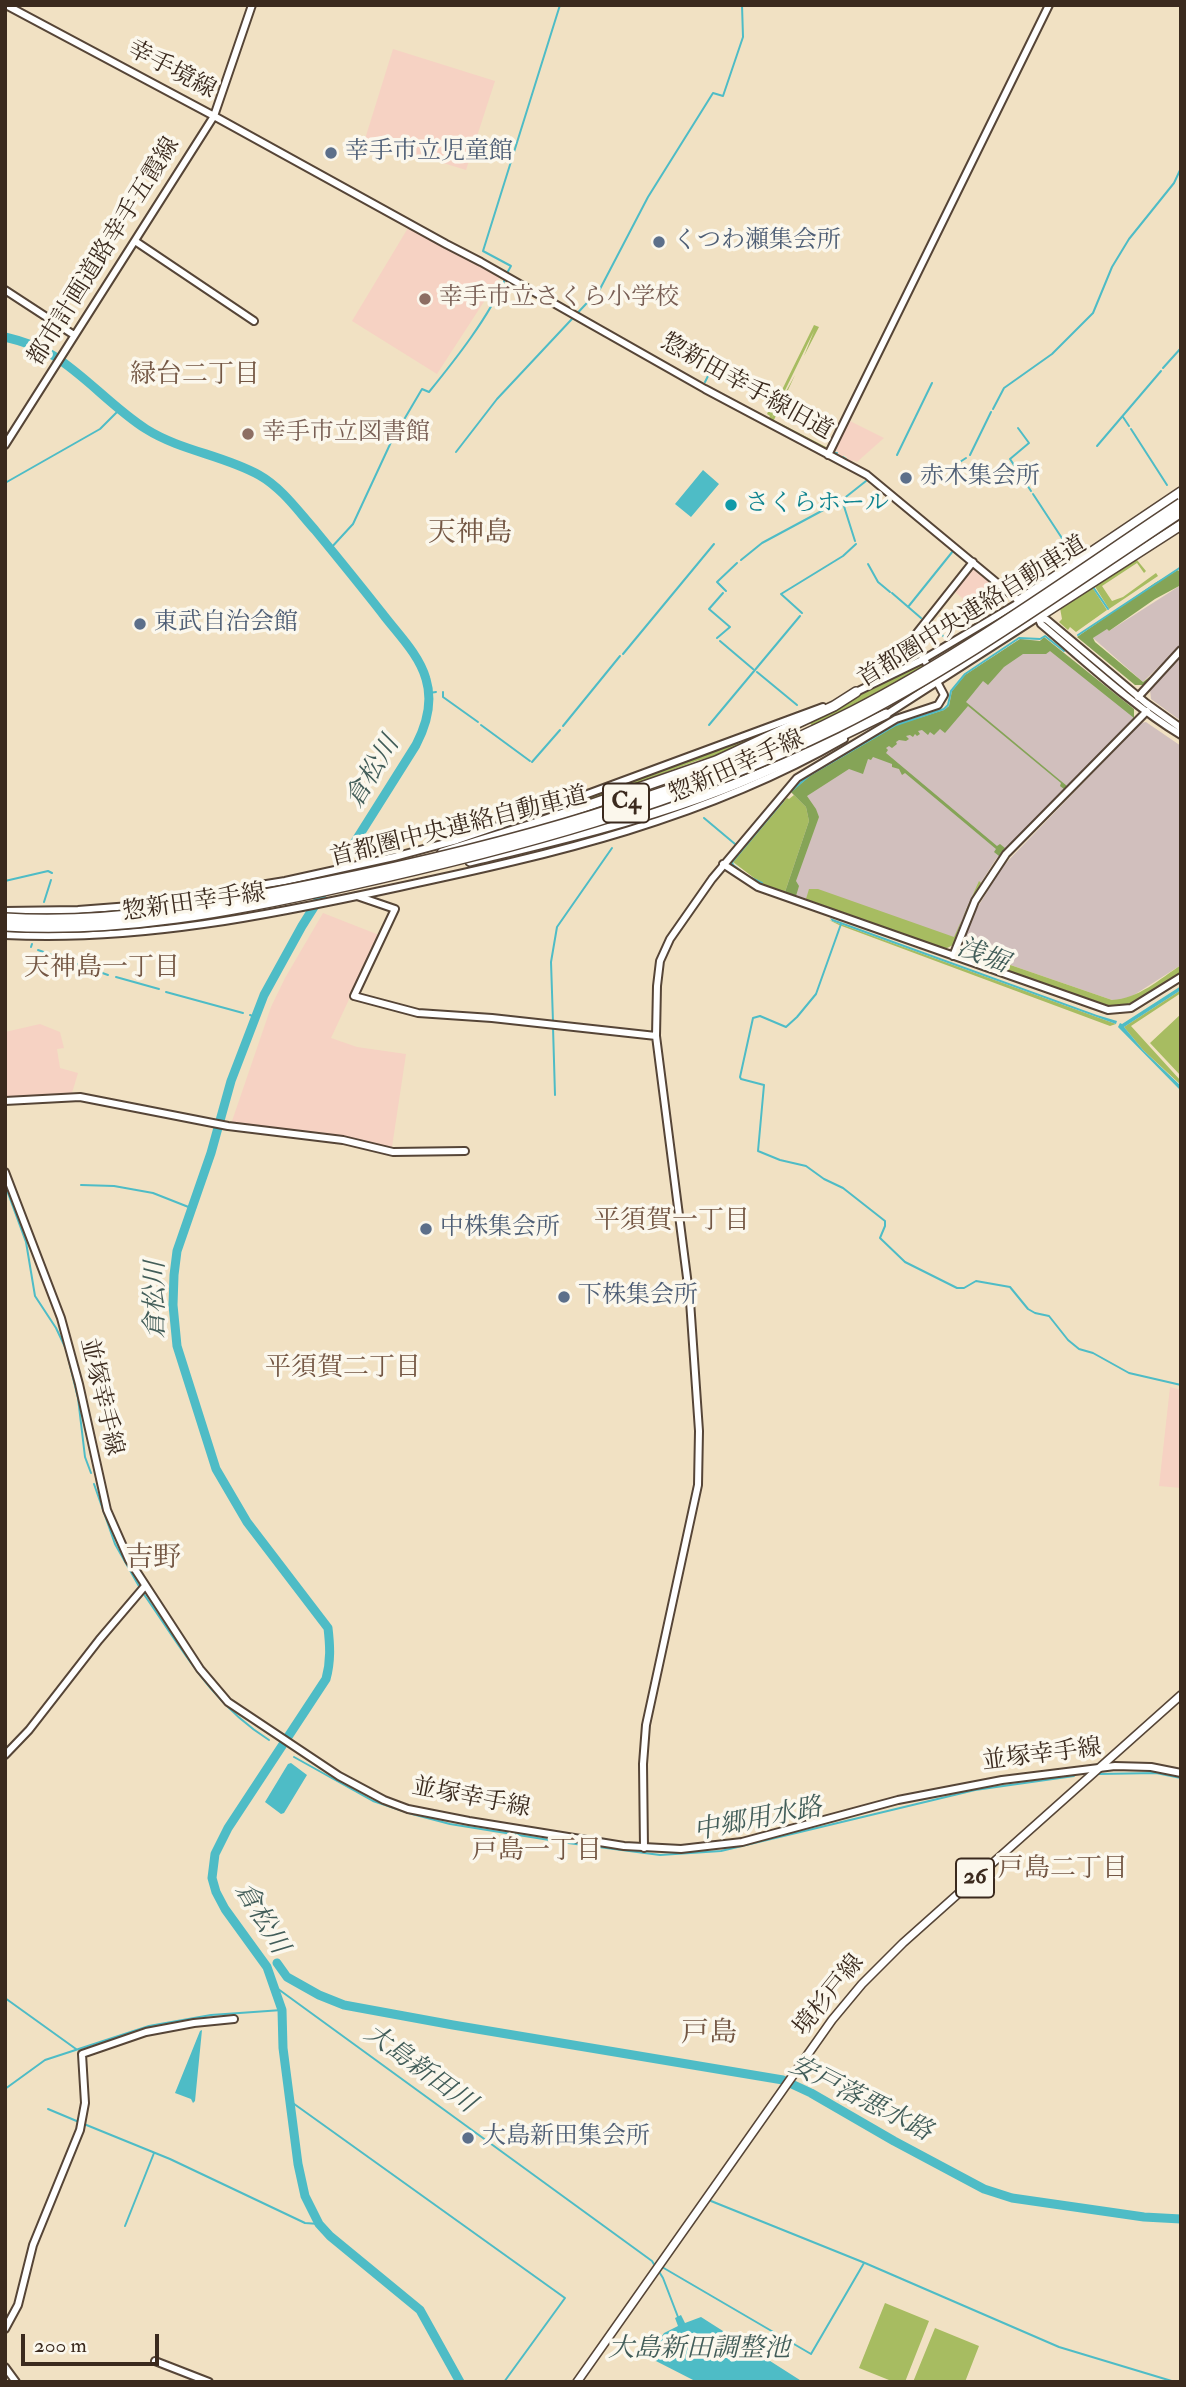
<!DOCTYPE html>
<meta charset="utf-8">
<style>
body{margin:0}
#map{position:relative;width:1186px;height:2387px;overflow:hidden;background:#f1e1c3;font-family:"IM FELL Double Pica",serif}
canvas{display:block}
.frame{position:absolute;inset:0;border:7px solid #3b2a1e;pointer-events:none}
.scale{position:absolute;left:21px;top:2334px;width:138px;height:32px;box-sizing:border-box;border:4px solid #3b2a1e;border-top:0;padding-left:9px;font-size:21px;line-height:24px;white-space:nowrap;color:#3b2a1e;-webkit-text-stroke:5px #fbf7ec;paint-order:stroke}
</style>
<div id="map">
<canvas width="1186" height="2387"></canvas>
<div class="frame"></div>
<div class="scale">200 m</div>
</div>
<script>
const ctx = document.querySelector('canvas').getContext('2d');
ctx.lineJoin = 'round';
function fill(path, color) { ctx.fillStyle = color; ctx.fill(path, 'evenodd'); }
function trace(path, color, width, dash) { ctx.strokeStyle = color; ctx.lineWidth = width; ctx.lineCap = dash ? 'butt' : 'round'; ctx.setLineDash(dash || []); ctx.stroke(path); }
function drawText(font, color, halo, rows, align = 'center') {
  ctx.font = font + ' "IM FELL Double Pica","Noto Serif JP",serif'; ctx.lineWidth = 7; ctx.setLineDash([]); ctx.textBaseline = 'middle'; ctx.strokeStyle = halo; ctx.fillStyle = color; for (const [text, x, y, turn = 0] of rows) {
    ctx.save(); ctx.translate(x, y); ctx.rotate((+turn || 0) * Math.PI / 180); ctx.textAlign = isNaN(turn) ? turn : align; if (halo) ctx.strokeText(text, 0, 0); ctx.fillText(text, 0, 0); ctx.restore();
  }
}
fill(new Path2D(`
 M393 49 495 81 466 170 365 139Z
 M408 228 500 277 437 374 352 321Z
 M848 420 884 438 857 462 853 460 851 463 845 461 847 457 844 455 842 459 836 456 838 452 834 449Z
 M973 567 1002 592 993 598 992 611 982 618 976 613 977 611 954 591Z
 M323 913 379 935 331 1038 357 1047 406 1054 392 1147 343 1137 231 1124 271 1007 285 978Z
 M40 1024 60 1032 64 1048 57 1049 60 1068 78 1073 72 1093 5 1098V1032Z
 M1170 1387 1181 1390V1488L1159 1486Z`), '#f6d2c3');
fill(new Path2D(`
 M1181 585V645L1143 682 1093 638 1107 628 1109 631Z
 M1044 637 1134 709V718L996 859 973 895 953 945 945 949 785 892 809 821 806 807 791 792 810 776 897 725 944 710 949 706 952 691 965 675 1020 639 1040 641Z
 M1181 656V721L1151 699 1150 690Z
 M1146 722 1181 746V965L1134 995 1123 1000H1112L961 948 976 910 1002 867 1141 723Z`), '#d1bfbd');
fill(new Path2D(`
 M814 325 819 327 804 356 814 331 771 419 795 375 774 420 828 448 827 451 768 420 770 416 767 414 773 401 778 398Z
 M1137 560 1146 571 1144 573 1137 563 1102 586 1112 601 1123 597 1156 573 1158 576 1109 609 1094 585Z
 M1092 587 1107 610 1076 632 1070 627 1068 630 1059 622 1062 619 1060 608Z
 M922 664 925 666 913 674 820 723 812 726 810 723 792 732 793 735 787 738 785 736 768 746 674 783 673 781C759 749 840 705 922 664Z
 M772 730 732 751 696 761 541 819 543 813Z
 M794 795 806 807 809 821 785 892 762 884 733 862 787 798 789 799Z
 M979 881 981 883 962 919 953 945 945 949 806 899 809 889H818L954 937Z
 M829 920 832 921 1116 1024 1110 1026 839 925Z
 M961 948 1112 1000C1138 999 1160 979 1181 965V972L1132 1003 1113 1007 965 956Z
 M1181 990V993L1131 1026 1181 1081V1085L1143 1050 1124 1027Z
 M1181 1014V1076L1150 1043Z
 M885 2303 929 2321 905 2382H894L859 2368Z
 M935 2328 979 2346 965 2382H913Z`), '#a7bc61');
fill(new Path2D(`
 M1178 570 1181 574V585L1155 599 1109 631 1107 629 1093 638 1095 642 1143 682 1151 676 1143 685H1135L1077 637 1155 583Z
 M1044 637 1134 709V718L1050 651 1046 654H1023L1004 667 988 685 983 681 966 702 1067 786 1064 789 1060 786 1061 783 968 706 945 733 940 729 934 735 930 732 928 735 922 730 918 731 920 734 917 736 915 734 913 737 910 735 906 736 909 739 906 741 899 740 896 742 897 744 892 748 889 746 886 748 888 750 886 753 997 846 1000 844 1005 848 999 856 994 852 996 849 905 773 902 775 899 769 892 767V764L873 757 871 760 868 759 863 774 849 769 807 796 816 809 819 817 796 881 799 886 796 896 785 892 809 821 806 807 791 792 810 776 897 725 944 710 949 706 952 691 965 675 1020 639 1040 641Z`), '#85a457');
fill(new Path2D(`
 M703 470 719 484 691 517 675 504Z
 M830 918 1097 1015 1117 1021 1116 1024 832 921Z
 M1181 986V990L1124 1027 1143 1050 1181 1086V1091L1118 1027 1120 1023 1122 1024Z
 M291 1763 307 1775 284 1813 281 1814 265 1802 288 1764Z
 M202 2030 195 2101 193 2103 191 2099 175 2093 200 2031Z
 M681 2315 685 2323 701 2317 803 2382H697L652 2359 649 2355 664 2333 678 2326 675 2318Z`), '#4ebcc6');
trace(new Path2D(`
 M507 273 511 266 483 251 560 5
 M1163 368 1181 348
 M705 382 710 372
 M993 409 1004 388 1052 354 1093 313 1112 267 1129 239 1174 183 1181 168
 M1123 417 1129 426
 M1018 428 1029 443 1010 459 1031 491
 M1131 429 1167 485
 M1097 446 1161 371
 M456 452 497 399 600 289 648 197 713 93 723 96 743 37 742 5
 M835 453H837
 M897 455 932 383
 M970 455 991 412
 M843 457 846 459
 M932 480 966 458
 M5 483 100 429 120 409
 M1033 494 1073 555
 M855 541 842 500 866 481
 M330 549 353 524 392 440 422 389 429 392C455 360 489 317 505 279
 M741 560 762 543 842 500
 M868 564 878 582 890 592
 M1093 587 1108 609
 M726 591 717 582 737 563
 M892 593 921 618
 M908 607 953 551
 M802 613 781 594 843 556 856 544
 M929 624 948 640
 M1078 635 1181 567
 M717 638 730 627 709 609 723 593
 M720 641 753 669
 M623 654 714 544
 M757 672 797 705
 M443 692V697L478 722
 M429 693 436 692
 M481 725 530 761
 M709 725 800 616
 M563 726 620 656
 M532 762 560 730
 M790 792 810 775 896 725 944 709 948 705 951 691 965 674 1019 638 1040 639 1045 636 1064 651
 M704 818 735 844
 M5 881 48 871 52 873
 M762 883 747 876 733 865 732 862 783 801
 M44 902 51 880
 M841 924 816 994 797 1017 786 1027 760 1016 753 1018 740 1077 741 1079 764 1085 758 1151 780 1160 806 1166 824 1179 843 1188 885 1221V1226L880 1238 905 1262 957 1288H964L976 1281 1010 1287 1028 1309 1035 1313 1049 1316 1068 1340 1079 1349 1093 1353 1129 1373 1181 1385
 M31 947 32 944
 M38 950 108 975
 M116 977 159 989
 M166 992 243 1013
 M250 1015 255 1017
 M553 1022 551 962 557 927 612 848
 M553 1027 555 1095
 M5 1185 26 1242 35 1296 56 1328 66 1349 78 1398 85 1457 91 1473
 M81 1185 114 1186 153 1193 191 1208
 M94 1484 115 1544 140 1588
 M143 1593C181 1647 211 1704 269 1740
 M294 1757 373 1801 412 1814 450 1824 568 1843 660 1855 721 1851 975 1790 1074 1776
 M1099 1774 1156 1773 1181 1778
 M274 1986 652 2261 655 2266
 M5 1998 76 2049
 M5 2089 45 2060 149 2026 211 2015 282 2010
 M290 2101 565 2298 504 2382
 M48 2109 79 2122
 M84 2124 170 2159 305 2223 319 2224
 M711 2201 865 2263 1059 2347 1175 2382
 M125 2226 154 2153
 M662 2267 811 2354 864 2263
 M658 2270 663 2278 678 2317`), '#4ebcc6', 2);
trace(new Path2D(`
 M5 337C22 341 40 347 54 356 87 377 113 408 146 429 181 451 223 455 259 475 282 488 298 511 315 530 338 558 360 585 382 613 397 633 419 654 426 679 433 702 427 724 416 745L302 926 264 995 231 1081 211 1153 177 1251 174 1275 173 1305 177 1346 216 1469 247 1522 328 1628C330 1645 331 1661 326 1679L228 1828 215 1854 212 1878 216 1892 225 1909 267 1967 282 2010 283 2048 298 2164 305 2196 319 2224 330 2236 420 2310 460 2382
 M277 1963 287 1977 319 1995 344 2005 453 2025 783 2080 811 2093 894 2141 984 2189 1012 2198 1144 2217 1181 2219`), '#4ebcc6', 9);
const tertiary = new Path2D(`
 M135 241 254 321
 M5 290 74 335
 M5 445 214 116 446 244 481 262 705 389 867 475 1019 601
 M828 455 1049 5
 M883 671 907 642 915 639
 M931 671 916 646V634L973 562
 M1138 697 1181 650
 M723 864 758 887 1108 1010 1131 1008 1181 977
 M357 896 395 909 354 996 418 1013 492 1018 656 1036
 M953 956 975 901 1006 854 1147 711
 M5 1101 80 1097 228 1126 343 1140 393 1152 465 1151
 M5 1755 29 1730 99 1640 145 1586
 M644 1848 643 1764 646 1725 698 1485 699 1431 690 1301 656 1036 657 986 660 961 670 939 712 879 797 778 896 719 938 705 944 695 936 680
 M5 2329 18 2305 33 2245 80 2130 85 2103 82 2054 146 2032 194 2023 234 2019
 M155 2361 209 2382
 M5 2367 16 2382`);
const secondary = new Path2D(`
 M6 5 214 116 252 5
 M1036 615 1047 620 1146 703 1181 728
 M1038 617 1041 624C1084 660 1133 706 1181 735
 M852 694 924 659 1020 602
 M884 716 1038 617
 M5 911 78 910 130 906 285 881 394 857 457 840 536 813 823 707
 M5 935C138 942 270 915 399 887 554 854 705 819 844 739
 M5 1172 61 1318 79 1384 107 1510 129 1560 200 1669 228 1702 339 1776 384 1800 408 1809 469 1821 624 1846 681 1849 742 1842 898 1800 1002 1780 1115 1766 1151 1767 1181 1773`);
const primary = new Path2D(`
 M577 2382 832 2020 862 1984 903 1943 1181 1695`);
const motorway = new Path2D(`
 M1019 601 1181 492
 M1038 617 1181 525
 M442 853 529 826 716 761 834 706 856 692
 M470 861C548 842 626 824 701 797 764 775 826 743 886 714`);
trace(tertiary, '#564537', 10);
trace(secondary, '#564537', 10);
trace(primary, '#564537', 10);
trace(motorway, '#564537', 12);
trace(tertiary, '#fff', 6);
trace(secondary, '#fff', 6);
trace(primary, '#fff', 7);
trace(motorway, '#fff', 9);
const motorwayBridge = new Path2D(`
 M5 918C111 925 218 904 321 883 503 846 687 796 853 711 968 652 1074 574 1181 503
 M5 926C119 933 235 911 346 886 513 849 681 804 836 728 957 668 1068 587 1181 512`);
trace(motorwayBridge, '#564537', 12, []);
trace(motorwayBridge, '#fff', 9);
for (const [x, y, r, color] of [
 [331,153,7,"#5c6f8a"],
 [659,242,7,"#5c6f8a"],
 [425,299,7,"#8d6e63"],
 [248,434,7,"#8d6e63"],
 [906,478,7,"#5c6f8a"],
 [731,505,7,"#0f9aa8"],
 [140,624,7,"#5c6f8a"],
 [426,1229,7,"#5c6f8a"],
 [564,1297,7,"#5c6f8a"],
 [468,2138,7,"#5c6f8a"]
]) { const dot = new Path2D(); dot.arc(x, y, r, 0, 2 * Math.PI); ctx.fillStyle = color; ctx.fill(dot); trace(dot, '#fbf7ec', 2.5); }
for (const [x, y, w] of [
 [626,803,46],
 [975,1878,38]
]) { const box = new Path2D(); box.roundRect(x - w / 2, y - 19.5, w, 39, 5); ctx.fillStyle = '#fbf7ec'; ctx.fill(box); trace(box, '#3b2a1e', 2); }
drawText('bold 23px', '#3b2a1e', null, [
 ["C4",626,803],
 ["26",975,1878]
]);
drawText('24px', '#3b2a1e', '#fbf7ec', [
 ["幸手境線",171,71,28],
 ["都市計画道路幸手五霞線",105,252,-58],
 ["惣新田幸手線旧道",746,388,29],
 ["首都圏中央連絡自動車道",973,613,-32],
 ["惣新田幸手線",737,768,-24],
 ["首都圏中央連絡自動車道",459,828,-14],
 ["惣新田幸手線",194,904,-8],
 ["並塚幸手線",100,1397,77],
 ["並塚幸手線",1042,1756,-7],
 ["並塚幸手線",471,1799,11],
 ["境杉戸線",830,1996,-51]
]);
drawText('24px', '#4e5e75', '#fbf7ec', [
 ["幸手市立児童館",345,153],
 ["くつわ瀬集会所",673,242],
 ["赤木集会所",920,478],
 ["東武自治会館",154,624],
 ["中株集会所",440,1229],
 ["下株集会所",578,1297],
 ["大島新田集会所",482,2138]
], 'left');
drawText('24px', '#785e54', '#fbf7ec', [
 ["幸手市立さくら小学校",439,299],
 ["幸手市立図書館",262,434]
], 'left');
drawText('24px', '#0d838f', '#fbf7ec', [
 ["さくらホール",745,505]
], 'left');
drawText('26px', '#745744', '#fbf7ec', [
 ["緑台二丁目",195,376],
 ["天神島一丁目",102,969],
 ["平須賀一丁目",672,1222],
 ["平須賀二丁目",343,1369],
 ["戸島一丁目",537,1852],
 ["戸島二丁目",1063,1870]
]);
drawText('italic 26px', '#425d59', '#fbf7ec', [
 ["倉松川",374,773,-59],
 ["浅堀",982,957,21],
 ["倉松川",157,1300,-90],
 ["中郷用水路",758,1821,-11],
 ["倉松川",260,1919,59],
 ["大島新田川",419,2070,36],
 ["安戸落悪水路",860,2100,27],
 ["大島新田調整池",699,2350]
]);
drawText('28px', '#745744', '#fbf7ec', [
 ["天神島",470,535],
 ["吉野",153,1560],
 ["戸島",709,2035]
]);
</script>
